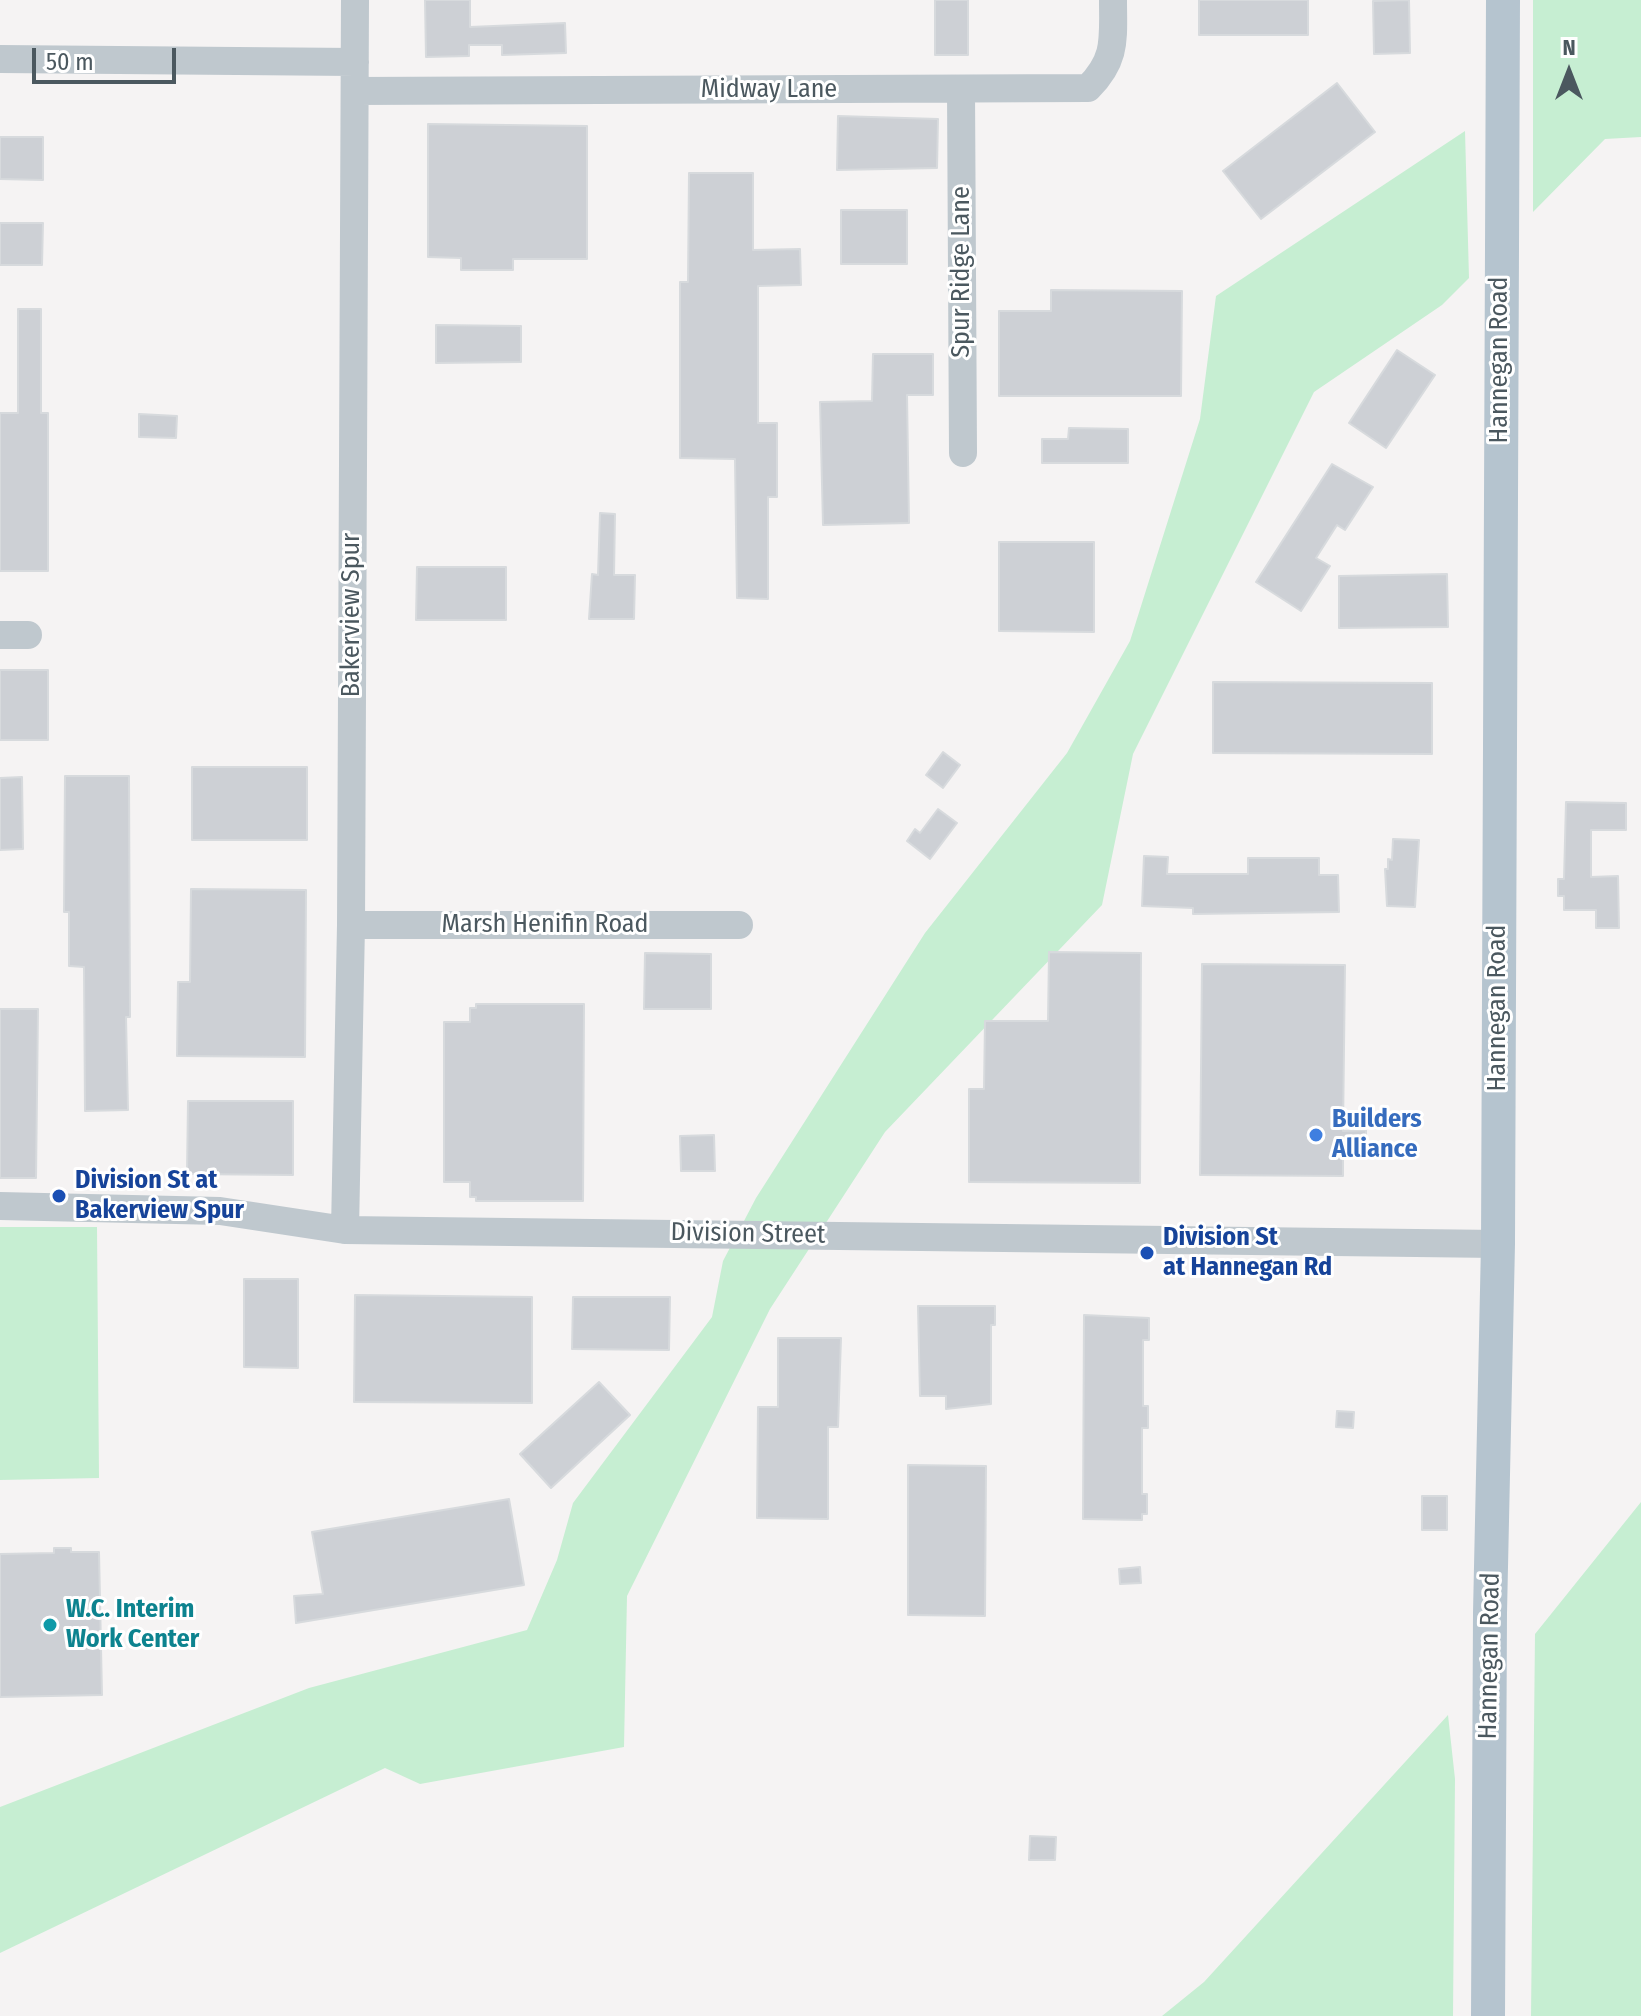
<!DOCTYPE html>
<style>
body{margin:0}
#map{position:relative;width:1641px;height:2016px;overflow:hidden;background:#f5f3f3;font-family:"Fira Sans Condensed",sans-serif}
canvas{display:block}
.north{position:absolute;left:1529px;top:32px;width:80px;height:80px;-webkit-text-stroke:6px #fff;paint-order:stroke;rotate:0deg;font-size:22px;font-weight:700;line-height:32px;text-align:center;color:#4b585f}
.north::after{content:'';display:block;margin:auto;width:28px;height:36px;background:#4b585f;clip-path:polygon(50% 0,100% 100%,50% 72%,0 100%)}
.scale{position:absolute;left:32px;top:48px;width:144px;height:36px;box-sizing:border-box;border:4px solid #4b585f;border-top:0;padding-left:10px;font-size:24px;line-height:28px;white-space:nowrap;color:#4b585f;-webkit-text-stroke:6px #fff;paint-order:stroke}
</style>
<div id="map">
<canvas width="1641" height="2016"></canvas>
<div class="north">N</div>
<div class="scale">50 m</div>
</div>
<script>
const ctx = document.querySelector('canvas').getContext('2d');
ctx.lineJoin = 'round';
function fill(path, color) { ctx.fillStyle = color; ctx.fill(path, 'evenodd'); }
function trace(path, color, width, dash) { ctx.strokeStyle = color; ctx.lineWidth = width; ctx.lineCap = dash ? 'butt' : 'round'; ctx.setLineDash(dash || []); ctx.stroke(path); }
function drawText(font, color, halo, rows, align = 'center') {
  ctx.font = font + ' "Fira Sans Condensed",sans-serif'; ctx.lineWidth = 6; ctx.setLineDash([]); ctx.textBaseline = 'middle'; ctx.strokeStyle = halo; ctx.fillStyle = color; for (const [text, x, y, turn = 0] of rows) {
    ctx.save(); ctx.translate(x, y); ctx.rotate((+turn || 0) * Math.PI / 180); ctx.textAlign = isNaN(turn) ? turn : align; if (halo) ctx.strokeText(text, 0, 0); ctx.fillText(text, 0, 0); ctx.restore();
  }
}
fill(new Path2D(`
 M1533 0H1641V137L1605 139 1533 212Z
 M1465 131 1469 278 1442 305 1314 392 1133 754 1102 905 885 1132 770 1309 627 1596 624 1747 420 1784 385 1768 0 1953V1807L309 1688 527 1630 557 1560 573 1503 712 1317 723 1261 756 1198 925 933 1067 753 1130 641 1200 419 1216 296Z
 M0 1227H97L99 1478 0 1480Z
 M1641 1502V2016H1531L1535 1634Z
 M1448 1715 1455 1779 1453 2016H1162L1204 1982Z`), '#c6eed2');
const building = new Path2D(`
 M425 0H470V27L565 23 566 53 502 55V45H469V56L426 57Z
 M935 0H968V55H935Z
 M1199 0H1308V35H1199Z
 M1409 0 1410 53 1374 54 1373 1Z
 M1337 83 1375 132 1261 219 1223 171Z
 M838 116 938 119 937 168 837 170Z
 M428 124 587 126V259H513V270H461V258L428 257Z
 M0 137H43V180L0 179Z
 M689 173H753V250L800 249 801 285 758 286V423H777V497H768V599L737 598 735 459 680 458V282H688Z
 M841 210H907V264H841Z
 M0 223H43L42 265H0Z
 M1051 290 1182 291 1181 396H999V311H1051Z
 M18 309H41V413H48V571H0V413H18Z
 M436 325 521 326V362L436 363Z
 M1397 350 1435 375 1386 448 1349 423Z
 M873 354H933V395H907L909 523 823 525 820 402 872 401Z
 M139 414 177 416 176 438 139 437Z
 M1069 428 1128 429V463H1042V439H1068Z
 M1332 464 1373 487 1345 530 1337 525 1316 558 1330 566 1301 611 1256 582Z
 M600 513 615 514 614 575H635L634 619H589L592 574 598 575Z
 M999 542H1094V632L999 631Z
 M417 567H506V620H416Z
 M1447 574 1448 627 1339 628V576Z
 M0 670H48V740H0Z
 M1213 682 1432 683V754L1213 753Z
 M943 752 960 765 943 788 926 775Z
 M192 767H307V840H192Z
 M65 776H129L130 1017H126L128 1110 85 1111 84 967 69 966V912H64Z
 M22 777 23 849 0 850V778Z
 M1566 802 1626 803V830H1591V877L1618 876 1619 928H1596V910H1564V896H1558V879H1564Z
 M938 809 957 823 930 859 907 841 915 829 920 833Z
 M1393 839 1419 840 1415 907 1387 906 1385 869H1388V859L1392 860Z
 M1144 856 1168 857 1167 874H1248V858H1319V875H1338L1339 912 1193 914V908L1142 906Z
 M191 889 306 890 305 1057 177 1056 178 982H190Z
 M1049 952 1141 953 1140 1183 969 1182V1089H984L985 1021H1048Z
 M645 953 711 954V1009H644Z
 M1202 964 1345 965 1343 1131 1366 1130V1154H1343V1176L1200 1175Z
 M476 1004H584L583 1201H476V1197H470V1182H444V1022H470V1008H476Z
 M0 1009H38L36 1178H0Z
 M188 1101H293V1175L187 1174Z
 M714 1135 715 1171H681L680 1136Z
 M244 1279H298V1368L244 1367Z
 M355 1295 532 1297V1403L354 1402Z
 M573 1297H670L669 1350 572 1349Z
 M918 1306H995V1325H991V1404L946 1409V1396H920Z
 M1084 1315 1149 1318V1340H1143V1406H1148V1428H1142V1494H1147V1514H1142V1520L1083 1519Z
 M778 1338H841L838 1427H828V1519L757 1518 758 1407H778Z
 M599 1382 630 1415 551 1488 520 1454Z
 M1337 1411 1354 1412 1353 1428 1336 1427Z
 M908 1465 986 1466 985 1616 908 1615Z
 M1422 1496H1447V1530H1422Z
 M509 1499 524 1585 296 1623 294 1596 323 1594 312 1532Z
 M54 1548H71V1552H99L102 1695 0 1697V1554L54 1553Z
 M1140 1567 1141 1583 1120 1584 1119 1569Z
 M1030 1836 1056 1837 1055 1860H1029Z`);
fill(building, '#cdd0d5');
trace(building, '#d7dadd', 2);
trace(new Path2D(`
 M0 59 355 62
 M961 90 963 453
 M355 91 1088 88C1117 59 1113 39 1113 0
 M0 635H28
 M351 925H739
 M0 1206 220 1211 345 1230 1498 1244
 M345 1230 351 925 355 0`), '#bfc8ce', 28);
trace(new Path2D(`
 M1488 2016 1490 1613 1498 1244 1503 0`), '#b5c4cf', 34);
for (const [x, y, r, color] of [
 [1316,1135,8,"#3f7fe0"],
 [59,1196,8,"#1a4fb4"],
 [1147,1253,8,"#1a4fb4"],
 [50,1625,8,"#0f9aa8"]
]) { const dot = new Path2D(); dot.arc(x, y, r, 0, 2 * Math.PI); ctx.fillStyle = color; ctx.fill(dot); trace(dot, '#fff', 3); }
drawText('26px', '#4b585f', '#fff', [
 ["Midway Lane",769,90],
 ["Spur Ridge Lane",962,272,-90],
 ["Hannegan Road",1500,360,-90],
 ["Bakerview Spur",352,615,-90],
 ["Marsh Henifin Road",545,925],
 ["Hannegan Road",1498,1008,-90],
 ["Division Street",748,1234,1],
 ["Hannegan Road",1490,1656,-89]
]);
drawText('bold 26px', '#366cbe', '#fff', [
 ["Builders",1332,1120],
 ["Alliance",1332,1150]
], 'left');
drawText('bold 26px', '#164399', '#fff', [
 ["Division St at",75,1181],
 ["Bakerview Spur",75,1211],
 ["Division St",1163,1238],
 ["at Hannegan Rd",1163,1268]
], 'left');
drawText('bold 26px', '#0d838f', '#fff', [
 ["W.C. Interim",66,1610],
 ["Work Center",66,1640]
], 'left');
</script>
